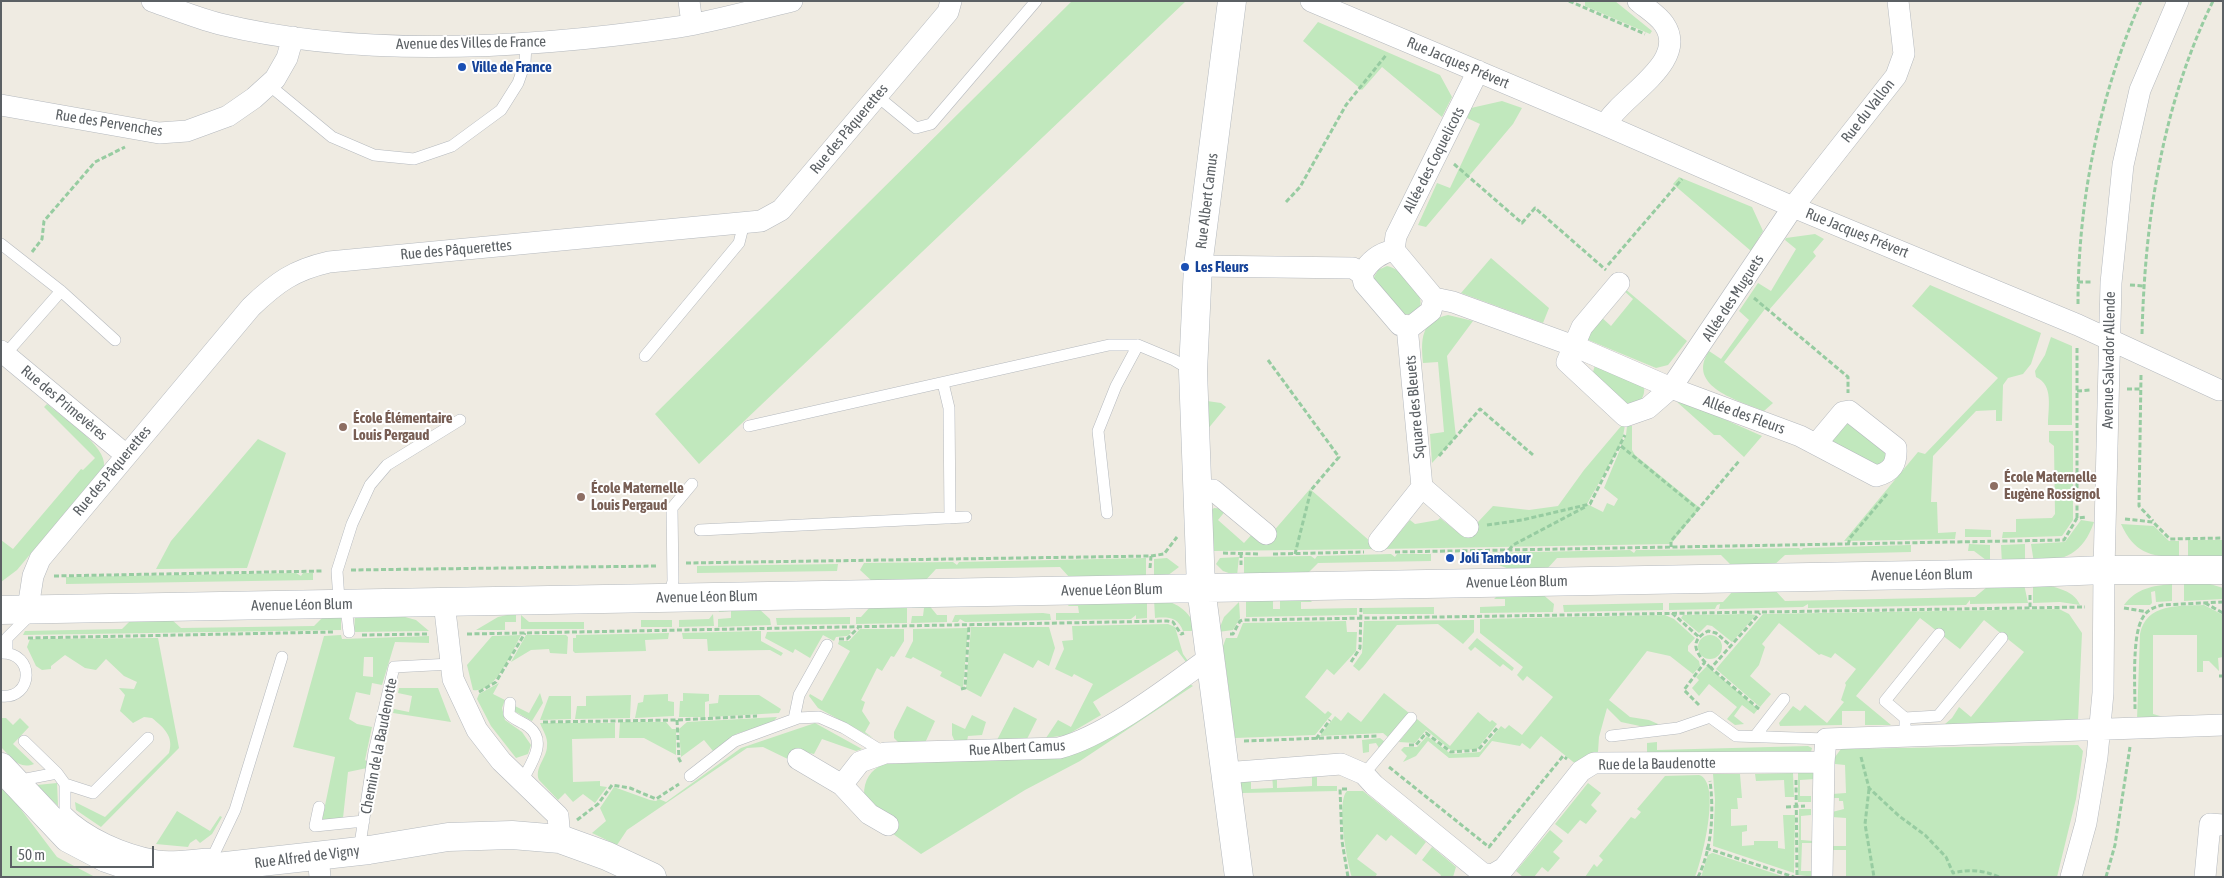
<!DOCTYPE html>
<meta charset="utf-8">
<style>
body{margin:0}
#map{position:relative;width:2224px;height:878px;overflow:hidden;background:#efebe2;font-family:"Asap Condensed",sans-serif}
canvas{display:block}
.frame{position:absolute;inset:0;border:2px solid #5b6064;pointer-events:none}
.scale{position:absolute;left:10px;top:846px;width:144px;height:22px;box-sizing:border-box;border:2px solid #5b6064;border-top:0;padding-left:6px;font-size:15px;line-height:18px;white-space:nowrap;color:#5b6064;-webkit-text-stroke:4px #fff;paint-order:stroke}
</style>
<div id="map">
<canvas width="2224" height="878"></canvas>
<div class="frame"></div>
<div class="scale">50 m</div>
</div>
<script>
const ctx = document.querySelector('canvas').getContext('2d');
ctx.lineJoin = 'round';
function fill(path, color) { ctx.fillStyle = color; ctx.fill(path, 'evenodd'); }
function trace(path, color, width, dash) { ctx.strokeStyle = color; ctx.lineWidth = width; ctx.lineCap = dash ? 'butt' : 'round'; ctx.setLineDash(dash || []); ctx.stroke(path); }
function drawText(font, color, halo, rows, align = 'center') {
  ctx.font = font + ' "Asap Condensed",sans-serif'; ctx.lineWidth = 4; ctx.setLineDash([]); ctx.textBaseline = 'middle'; ctx.strokeStyle = halo; ctx.fillStyle = color; for (const [text, x, y, turn = 0] of rows) {
    ctx.save(); ctx.translate(x, y); ctx.rotate((+turn || 0) * Math.PI / 180); ctx.textAlign = isNaN(turn) ? turn : align; if (halo) ctx.strokeText(text, 0, 0); ctx.fillText(text, 0, 0); ctx.restore();
  }
}
fill(new Path2D(`
 M1072 1H1186L699 464 655 414Z
 M1585 1H1615L1652 31 1650 34 1585 6Z
 M1318 22 1440 75 1452 97 1442 117 1382 67 1362 90 1303 41Z
 M1502 101 1522 108 1513 124 1426 227 1418 225 1437 183 1450 188 1480 124 1467 118 1471 108Z
 M1679 177 1752 207 1763 231 1751 251 1673 184Z
 M1815 234 1824 239 1813 252 1816 256 1769 310 1765 309 1724 362 1773 403 1764 411C1740 401 1685 387 1709 351L1721 359 1749 320 1739 311 1758 283 1771 291 1796 249 1785 240 1786 238Z
 M1491 258 1549 308 1543 323 1461 293Z
 M1387 266C1402 269 1425 292 1420 308L1413 315 1403 314 1373 279 1378 270Z
 M1930 285 2041 333 2031 364 2023 374 2008 378 2003 385 2002 421H1996V410L1976 411 1933 456 1931 502H1937L1938 533 1956 532 1955 539 1844 541 1918 452 1925 454 1998 378 1912 306Z
 M1624 288 1687 341 1668 365 1656 368 1586 339 1600 316 1611 326 1633 299 1623 290Z
 M1448 315 1473 321 1447 356 1456 437 1432 463 1430 434 1444 432 1438 362 1423 363C1421 340 1420 321 1448 315Z
 M2051 337 2072 346V425H2048C2048 408 2054 385 2036 377L2035 371 2045 355Z
 M1595 365 1644 387C1646 400 1635 408 1624 402L1593 372Z
 M1207 401 1221 403 1226 407 1207 430Z
 M1677 402 1692 405 1762 436 1744 457 1720 435H1714Z
 M47 404C62 417 107 446 104 466L17 570 1 582V540L13 549 81 469 83 470 95 458 44 407Z
 M1849 422 1888 453 1881 466 1833 448 1831 439Z
 M1622 425H1625L1622 442 1587 504 1603 512 1607 503 1614 506 1618 499 1604 488 1626 435 1627 426H1632V450L1635 455 1700 508 1671 544 1381 549 1389 545 1410 520 1415 524 1438 520 1440 518 1464 537 1493 506 1529 510 1558 506 1584 470Z
 M2049 431H2073V520L2062 536 2002 538 2003 532H2016V519L2052 518 2055 514 2054 446 2049 442Z
 M258 439 286 453 247 568 156 569 171 541Z
 M1310 489 1379 549 1214 551 1210 511 1214 508 1227 509 1218 520 1244 543 1254 532 1265 541Z
 M2081 520 2094 522C2083 554 2065 560 2034 563L2031 544 2065 542Z
 M2121 524 2154 526 2169 541H2179V557C2149 557 2134 552 2121 524Z
 M1965 529 1991 530V537H1965Z
 M2188 540H2223V557L2188 558Z
 M1969 544 1990 545V563L1974 551H1968Z
 M2025 544V564H2002L2001 545Z
 M1911 545V552L1785 555 1773 566H1732L1721 555 1557 558 1547 569 1517 572 1483 559V553L1630 550 1634 553 1636 550 1799 548 1801 550 1803 548Z
 M1391 554 1395 557 1397 554H1431V561L1318 563 1307 574 1244 576V557L1311 556 1315 559 1317 556Z
 M1239 557 1237 576 1223 571 1216 564 1220 558Z
 M1146 558V579L1070 578 1060 567 936 569 924 582H873L860 570 864 563 953 562 957 565 959 562Z
 M1167 558 1179 567 1167 576 1154 578V559Z
 M838 564 837 571 697 573V566Z
 M296 573 301 576 303 573H313V580L66 584V577Z
 M2024 584 2028 603 1970 604V600L1966 605 1808 608V604L1803 607 1719 609 1720 604 1717 605 1715 609 1669 610V603L1723 602 1733 591 1773 588 1785 601 1975 597 1987 587Z
 M2033 584C2049 585 2074 589 2080 605L2060 602 2033 603Z
 M2172 584V601L2156 602 2155 591 2151 592 2152 603 2150 605H2124C2137 588 2152 586 2172 584Z
 M2184 584H2210L2223 588V599L2184 601Z
 M1500 593H1541L1554 604 1553 612 1480 613V607L1505 606V599H1494Z
 M1273 597V609H1280V597L1310 600 1312 602H1301V609L1357 608V615L1246 617V599Z
 M1147 599V618L1136 619V615L1131 619 1056 620V613H1079L1078 606H1068L1071 602Z
 M1154 599C1176 601 1190 610 1197 631H1183C1178 617 1168 617 1155 618Z
 M1239 602 1240 618 1233 630 1218 632 1224 617Z
 M907 603V623L856 624V617H861L870 607Z
 M912 603 928 604 937 615H947V622L911 623 912 616H923L924 608H912Z
 M1663 603V610L1564 612 1563 605Z
 M2204 605 2223 615V657L2218 658 2219 671 2209 661H2203V672H2197V635H2153V714L2167 718 2137 720 2140 634C2146 603 2179 606 2204 605Z
 M1434 607V614H1363V608Z
 M758 608 770 619 771 625 718 627V619L731 618V611L719 612 718 609Z
 M2059 609 2069 614 2082 633 2078 721 1945 724 1952 718 1959 707 1971 717 2024 652 1984 620 1960 649 1920 618 1856 696 1891 725H1865V711H1842V725L1780 726 1779 723 1793 706 1800 711 1805 705 1827 723 1844 702 1841 700 1846 685 1845 683 1856 669 1835 653 1831 658 1821 654 1819 655 1779 623 1762 644 1765 647 1759 665 1750 676 1771 694 1760 707 1716 669 1763 614Z
 M516 613V622H505V630H476L498 617Z
 M1043 613 1050 614 1051 620 965 622 960 619 958 622H952L955 615Z
 M713 614 714 626 679 627V620L709 619Z
 M398 615 416 620 429 631 354 632 355 616Z
 M521 615 529 622H584V629H521Z
 M1665 615 1674 619 1695 638 1688 646V651L1699 661 1700 666 1693 674 1670 656 1647 651 1609 700 1630 717 1649 720 1658 724 1654 729 1621 722 1607 708 1599 737 1598 752H1647V743L1657 742V750L1808 746 1812 748 1811 752 1577 765 1541 736 1530 749 1522 743 1520 746 1492 741 1479 757 1449 758 1428 741 1416 756 1403 762 1407 756 1401 750 1404 747H1417L1427 736 1451 754 1480 752 1501 726 1505 729 1509 725 1522 735 1553 697 1527 676 1523 681 1517 675 1523 667 1480 633V619Z
 M1683 615 1749 614 1756 615 1732 642 1712 626 1707 625 1699 633 1681 618Z
 M341 616V630L23 635 25 631 122 629 132 619H171L181 628 314 626 323 617Z
 M850 617V624L777 625 776 618Z
 M641 620H672V627H641Z
 M1474 620V632L1463 644 1438 624 1397 625 1363 667 1359 671 1353 666 1362 653 1364 621Z
 M1346 621 1347 632H1357L1356 651 1334 675 1327 669 1305 697 1325 714 1328 711 1332 714 1315 735 1235 738 1223 646 1226 638H1237L1243 623Z
 M1168 624 1175 627 1183 654 1188 661 1186 662 1177 650 1093 702 1101 715 1067 735 1046 738 1058 720 1071 727 1093 684 1074 674 1072 677 1055 669 1064 649 1062 641 1073 640 1072 626Z
 M971 627H1049L1055 648 1049 666 1038 660 1033 668 1004 653 981 697 966 689Z
 M968 628 963 688 940 676 942 672 913 657 911 659 905 657 913 641V629Z
 M860 629H904V641L894 657 891 656 882 671 877 668 861 700 865 702 862 711 870 723 865 732 873 738 818 708 809 696 810 694 822 701 850 651 838 644 839 641H849Z
 M850 630 851 633 847 636 836 637 834 641 823 635 810 658 795 649 793 653 765 638 767 632Z
 M761 631V641L783 653 781 656 770 650 708 651 707 639H683L682 633Z
 M669 633 668 639 645 640 646 651 575 653 573 651V638H576V635Z
 M341 635 342 639 429 636V643L395 642 382 685 372 683 370 695 356 692 349 719 357 724 372 727 365 760 368 762 367 768 348 772 343 818 322 820 335 757 293 747 324 636ZM364 657H373V677L363 676Z
 M521 635C512 651 496 694 473 690L467 665 492 636Z
 M526 635H566L568 637 567 654 550 653 549 649 531 650 511 662Z
 M1698 647a12 12 0 1 1 24 0a12 12 0 1 1-24 0Z
 M158 638 179 748 101 827 76 810 75 802 105 817 169 753C174 736 164 728 152 718L144 717 133 723 120 711 125 695 119 688 134 689 137 682 124 676 106 659 96 670 85 668 65 655 51 666V669L42 670 36 666 27 647 30 639Z
 M1477 638 1514 668 1512 671 1503 664 1500 667 1475 647 1471 651 1468 648Z
 M1707 666 1758 709 1754 714 1742 705 1734 716 1744 724 1735 725 1727 719 1737 707 1709 684 1699 696 1692 688 1699 680 1696 677Z
 M499 683 493 694 505 700 502 708 505 720 522 732 531 745 528 754 516 758 491 726 477 699 479 694Z
 M1190 684 1193 686 1080 761 1025 790 921 854 889 831 873 805 864 795C864 780 870 770 884 764L1014 759Z
 M399 688H438L451 722 393 713 394 709 409 712 412 696 398 693Z
 M540 693 543 703 532 721 514 711 515 706 529 713Z
 M683 693 709 694V701L705 702V717H679L680 701H683Z
 M1384 693 1409 713 1389 738 1383 733 1320 736 1335 716 1341 721 1348 712 1361 722Z
 M668 694V701L674 702V716L635 718 638 703 643 702 644 695Z
 M631 695 630 718 575 719 577 706H586V696Z
 M719 695H759L781 709 779 713 709 717V704L718 703Z
 M549 696H571V719L540 720Z
 M907 706 935 721 925 743 900 744 894 738V732Z
 M1014 707 1037 719 1027 739 997 740Z
 M1478 712 1490 722 1492 720 1497 724 1477 749 1452 751 1426 730 1415 743 1399 742 1417 719 1450 746Z
 M972 715 986 722 982 735 968 736 967 741 955 742 952 735V723L965 729Z
 M777 717 773 722 736 734 713 751 704 740 681 757 679 729 687 722Z
 M1 718H6L13 725 20 718 29 727 13 744 34 764C18 770 11 757 1 747Z
 M620 722H666L672 729H676V755L644 738H619Z
 M540 723H615V738L572 739 573 782 600 781V786L607 787 595 803 583 794 573 802 565 793 558 800 539 780C534 768 547 758 547 746 548 737 543 731 540 723Z
 M815 723 862 749 856 751 822 739 814 754 800 751 794 762 763 747 747 748 627 830 617 845 592 833 606 821 600 808 614 787 650 800 656 801 659 799 666 802 741 748Z
 M1380 738 1385 742 1379 748 1376 743 1369 744V752L1363 753 1362 740Z
 M2078 745 2083 751 2076 799 2057 877H1846V850H1832V846H1846V818L1832 817V812L1844 809 1843 801H1839V798H1832V794L1846 793 1845 765 1835 764V757L1841 749Z
 M1812 771 1815 779 1800 780V796H1811V802H1798V772Z
 M1317 772V786H1337V791L1242 793 1240 779 1251 775V789L1273 788 1272 774H1277V788L1312 786V773Z
 M1793 773 1794 797H1785L1784 780 1756 781 1755 774Z
 M1713 774H1740L1742 798H1737L1738 809H1731V826L1747 825V831L1742 832V846L1754 845V841H1778V848L1785 849 1783 815H1795L1794 873 1713 846 1715 800Z
 M1699 775C1722 782 1702 860 1695 877H1585L1594 864 1597 867 1603 860 1599 856 1631 817 1635 819 1641 812 1637 809 1665 776Z
 M1 783 57 857 95 877H1Z
 M57 783 58 806 37 785Z
 M1588 783 1601 793 1591 805 1597 811 1586 824 1580 820 1568 834 1555 824Z
 M1347 791H1363L1426 842 1416 855 1391 835 1386 841 1377 834 1357 859 1377 874 1375 877H1352C1347 862 1336 802 1347 791Z
 M1799 809H1811V815L1801 816V840L1813 841V843H1802L1801 871H1816L1815 877 1798 875Z
 M177 811 210 831 220 816 222 817 212 834 200 843 196 839 190 843 188 847 156 844Z
 M1550 830 1563 841 1553 852 1560 858 1548 872 1542 867 1534 877H1523L1516 871Z
 M1432 847 1456 867 1453 877H1440L1441 875 1422 860Z
 M1712 853H1713L1785 877H1701L1708 855Z`), '#c1e8bd');
const lane = new Path2D(`
 M269 85 332 137 374 155 414 159 452 146 501 110 518 83 525 63 526 44
 M877 96 916 128 931 124 1036 1
 M1 244 61 291
 M645 356 739 243 744 223
 M3 357 61 291 115 340
 M943 383 949 408 950 518
 M749 426 1109 345H1138L1174 360 1191 370
 M1107 513 1098 431 1116 386 1138 345
 M700 530 966 517
 M669 598 673 581 672 508 692 484
 M349 632 346 607 339 600 337 571 352 524 370 485 387 465 460 420
 M1 653C36 652 33 700 1 696
 M7 653V638L33 612
 M510 703 509 714C514 720 523 722 529 727 548 742 530 765 522 781
 M1905 718 1885 701 1939 634
 M794 719 799 695 827 645
 M1756 735 1784 699
 M1611 736 1678 728 1710 717 1736 736 1826 739
 M1905 736V718L1938 716 2002 638
 M24 741 57 773
 M1364 774 1411 718
 M690 776 735 741 798 718 819 717 844 728 885 753
 M16 781 57 773 65 784V811C87 834 125 850 157 856 174 859 196 854 214 854
 M65 784 93 793 148 738
 M319 807 315 826 364 821
 M359 851 374 752 394 667 451 664
 M214 861V854L235 810 282 657`);
const street = new Path2D(`
 M152 1C175 9 197 18 220 24 363 59 533 48 678 27 716 21 754 10 792 1
 M689 1 692 24
 M1311 1 1605 125 1793 207 2078 325 2219 390
 M1 105 159 133 187 131 228 116 254 98 275 79 287 58 293 37
 M1605 125C1622 95 1690 62 1664 24 1658 15 1646 8 1638 1
 M1394 250 1396 236 1478 71
 M1198 266 1353 268 1362 274
 M1619 283 1582 327 1567 362 1625 416 1648 408 1671 388 1793 207 1896 76 1904 54 1898 1
 M1434 298 1431 311 1412 326 1400 325 1364 283 1362 274C1369 261 1380 253 1394 250L1434 298 1453 302 1574 346 1671 388 1800 436 1876 476C1892 472 1897 464 1896 448L1849 411 1843 412 1817 443
 M1407 326 1422 487 1468 527
 M1 351 126 455
 M1197 491 1213 490 1266 534
 M1379 541 1422 487
 M444 602 453 679 477 730 501 761 558 816 560 839
 M28 608 33 576 40 559 251 307C277 282 294 270 329 262L761 221 781 210 948 12 951 1
 M798 759 842 785 869 814 888 825
 M1824 762 1826 739 2223 725
 M1224 773 1341 764 1364 774 1374 785 1482 873 1492 875 1504 868 1581 771 1594 763 1824 762 1822 877
 M842 785 860 762 885 753 1059 748C1106 736 1169 687 1209 658
 M318 855 320 877
 M2071 877 2086 823 2097 757 2103 693 2104 570 2111 283 2123 165 2140 90 2178 1
 M2205 877 2210 824 2223 825`);
const secondary = new Path2D(`
 M1232 1 1198 266 1193 371 1201 588 1239 877
 M1 610 2029 573 2104 570H2223
 M1 767 68 838 106 858 141 870H190L369 850 448 837 512 835 560 839 607 856 652 877`);
trace(lane, '#b5b9be', 12);
trace(street, '#b5b9be', 22);
trace(secondary, '#b4b9be', 29);
trace(new Path2D(`
 M1569 1 1645 34
 M1454 164 1522 223 1535 208 1606 270
 M1286 202 1300 187 1346 105 1387 54
 M32 252 42 239 44 221 95 162 125 147
 M1608 265 1682 179
 M2078 282H2091
 M2130 285 2144 286
 M1754 298 1848 377V393
 M2078 304C2078 201 2099 96 2141 1
 M2142 334C2145 218 2162 106 2213 1
 M1268 360 1339 457 1311 490 1295 554
 M2141 375 2139 506 2153 521
 M2127 389H2141
 M2077 391 2091 390
 M1621 446 1698 509
 M1439 456 1480 409 1533 455
 M2077 518V346
 M2125 519 2153 522 2170 539 2223 538
 M1487 525 1522 520 1590 504 1625 435
 M1848 545 1850 538 1887 494
 M1671 547V541L1740 460
 M1509 550 1513 545 1585 507
 M1395 552 2064 540 2077 518 2086 517
 M1223 553 1259 554
 M1241 553V565
 M1273 554 1364 552
 M686 563 1151 556 1164 554 1177 537
 M1150 568 1151 556
 M351 570 658 566
 M54 576 323 571
 M2030 595V607
 M2205 603 2223 613
 M2124 608 2148 612
 M1672 613 1699 637
 M467 634 1167 621 1173 622 1181 634 1184 633
 M1230 634H1233L1240 621 1243 620 2085 607
 M362 635 428 634
 M28 638 334 632
 M839 639H847L858 628
 M1351 662 1360 648 1361 608
 M1711 668C1698 656 1686 642 1708 631L1716 633 1731 646
 M2219 676H2223
 M961 689 965 688 969 625
 M479 692 496 682 525 633
 M1699 705 1684 690 1705 662
 M1759 709 1711 668 1760 613
 M2135 709C2135 687 2132 637 2142 619 2146 610 2154 607 2163 605L2223 602
 M677 720 679 759 682 764
 M543 722 677 720 757 716
 M1316 739 1330 720
 M1244 741 1378 736
 M1409 745H1416L1426 733 1451 752 1478 750 1498 727
 M1861 757 1869 788 1899 816 1925 835 1946 857 1953 873C1970 869 1983 870 1999 877
 M1389 767 1489 847 1563 756 1567 759
 M1796 780 1797 877
 M1347 789H1340L1342 841 1348 877
 M1869 789 1865 824 1874 877
 M1786 807 1805 806
 M577 820 598 804 612 785 630 788 656 799 679 784
 M1706 848 1794 877
 M1698 877C1712 849 1714 812 1710 781
 M2106 877 2115 845 2130 747`), '#97cca1', 3, [5, 2.5]);
trace(lane, '#fff', 11);
trace(street, '#fff', 21);
trace(secondary, '#fff', 28);
for (const [x, y, r, color] of [
 [462,67,5,"#1a4fb4"],
 [1185,267,5,"#1a4fb4"],
 [343,427,5,"#8d6e63"],
 [1994,486,5,"#8d6e63"],
 [581,497,5,"#8d6e63"],
 [1450,558,5,"#1a4fb4"]
]) { const dot = new Path2D(); dot.arc(x, y, r, 0, 2 * Math.PI); ctx.fillStyle = color; ctx.fill(dot); trace(dot, '#fff', 2); }
drawText('15px', '#5b6064', '#fff', [
 ["Avenue des Villes de France",471,43,-1],
 ["Rue Jacques Prévert",1458,63,23],
 ["Rue du Vallon",1868,111,-52],
 ["Rue des Pervenches",109,123,9],
 ["Rue des Pâquerettes",849,129,-50],
 ["Allée des Coquelicots",1434,160,-63],
 ["Rue Albert Camus",1207,201,-83],
 ["Rue Jacques Prévert",1857,233,22],
 ["Rue des Pâquerettes",456,250,-5],
 ["Allée des Muguets",1733,298,-57],
 ["Avenue Salvador Allende",2109,360,-89],
 ["Rue des Primevères",64,403,40],
 ["Square des Bleuets",1415,407,-95],
 ["Allée des Fleurs",1744,415,20],
 ["Rue des Pâquerettes",112,471,-50],
 ["Avenue Léon Blum",1922,575,-1],
 ["Avenue Léon Blum",1517,582,-1],
 ["Avenue Léon Blum",1112,590,-1],
 ["Avenue Léon Blum",707,597,-1],
 ["Avenue Léon Blum",302,605,-1],
 ["Chemin de la Baudenotte",379,746,-79],
 ["Rue Albert Camus",1017,748,-3],
 ["Rue de la Baudenotte",1657,764,-1],
 ["Rue Alfred de Vigny",307,857,-7]
]);
drawText('bold 15px', '#164399', '#fff', [
 ["Ville de France",472,67],
 ["Les Fleurs",1195,267],
 ["Joli Tambour",1460,558]
], 'left');
drawText('bold 15px', '#785e54', '#fff', [
 ["École Élémentaire",353,418],
 ["Louis Pergaud",353,435],
 ["École Maternelle",2004,477],
 ["Eugène Rossignol",2004,494],
 ["École Maternelle",591,488],
 ["Louis Pergaud",591,505]
], 'left');
</script>
